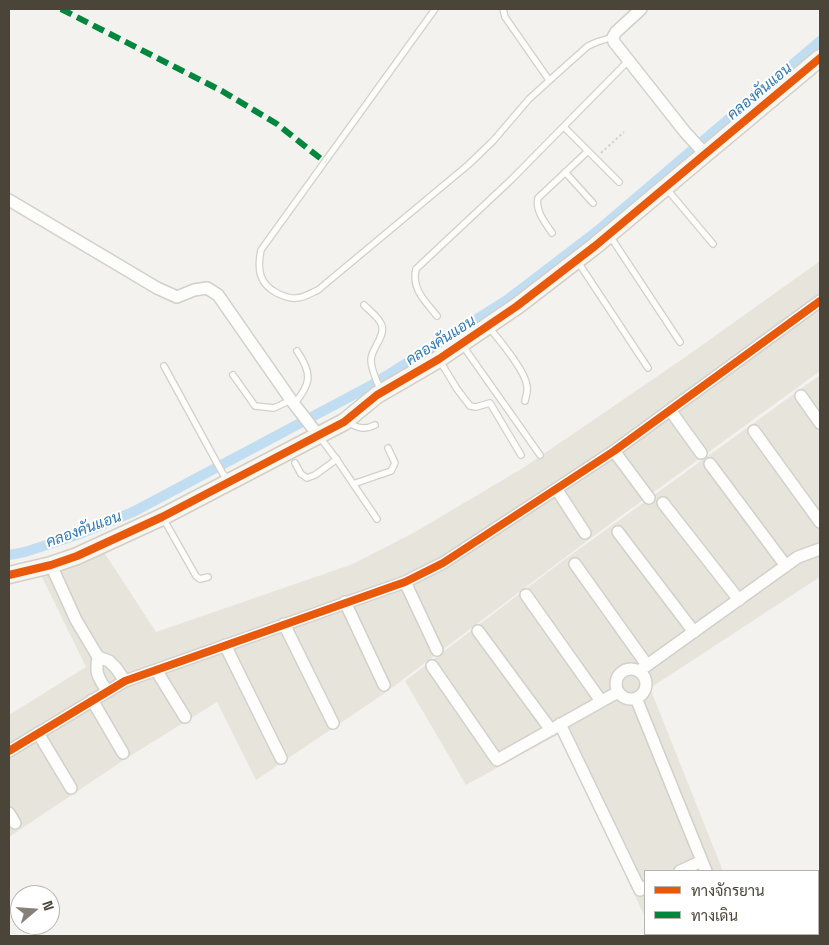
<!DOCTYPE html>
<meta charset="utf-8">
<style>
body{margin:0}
#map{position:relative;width:829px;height:945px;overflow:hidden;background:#f4f2ee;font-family:"Space Grotesk",Sarabun,sans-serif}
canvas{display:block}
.frame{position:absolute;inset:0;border:10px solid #4b4439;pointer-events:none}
.legend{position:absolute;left:644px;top:870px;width:175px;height:65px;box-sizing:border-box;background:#fff;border:1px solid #b7b4b0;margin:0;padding:6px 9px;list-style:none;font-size:15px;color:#4b4439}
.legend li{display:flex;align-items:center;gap:10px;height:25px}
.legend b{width:25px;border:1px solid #b7b4b0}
.north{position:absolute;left:10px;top:885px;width:50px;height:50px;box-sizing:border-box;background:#fff;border:1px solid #b7b4b0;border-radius:50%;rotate:72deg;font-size:14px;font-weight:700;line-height:20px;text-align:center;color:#4b4439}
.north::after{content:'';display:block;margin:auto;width:18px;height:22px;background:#868178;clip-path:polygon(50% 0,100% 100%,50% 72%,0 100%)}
</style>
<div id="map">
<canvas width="829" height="945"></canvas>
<div class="frame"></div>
<ul class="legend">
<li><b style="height:6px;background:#e8590c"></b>ทางจักรยาน</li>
<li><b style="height:6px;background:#00873e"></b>ทางเดิน</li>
</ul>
<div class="north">N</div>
</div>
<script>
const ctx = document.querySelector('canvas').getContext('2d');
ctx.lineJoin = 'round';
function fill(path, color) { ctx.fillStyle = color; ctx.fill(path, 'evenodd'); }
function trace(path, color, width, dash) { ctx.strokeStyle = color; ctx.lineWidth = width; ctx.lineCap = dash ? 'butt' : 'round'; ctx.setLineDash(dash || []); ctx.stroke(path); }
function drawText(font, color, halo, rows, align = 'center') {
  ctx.font = font + ' "Space Grotesk",Sarabun,sans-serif'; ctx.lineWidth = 4; ctx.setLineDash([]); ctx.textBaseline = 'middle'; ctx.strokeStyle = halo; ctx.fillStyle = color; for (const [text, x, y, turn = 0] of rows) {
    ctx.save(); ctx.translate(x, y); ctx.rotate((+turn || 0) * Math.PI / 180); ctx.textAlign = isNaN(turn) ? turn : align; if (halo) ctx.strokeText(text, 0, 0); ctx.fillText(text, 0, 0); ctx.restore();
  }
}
fill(new Path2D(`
 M820 261V371L595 535 385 693 256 780 217 702 130 756 9 837V715L86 667 39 571 102 549 156 632 353 564 415 532 523 468 684 358Z
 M820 375V577L650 688 723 871H645V917L559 734 466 785 405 681 560 563Z
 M653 934H748L738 936H654Z`), '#e7e4dc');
trace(new Path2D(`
 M9 555 25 552 77 535 133 512 370 386 507 300 596 232 820 41`), '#c0ddf1', 10);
const lane = new Path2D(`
 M435 9 261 250C257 269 259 284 277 293 283 296 290 299 296 298 304 298 311 293 318 290L468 165 493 141 529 99 561 70 588 46 597 42 613 37
 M503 9 505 17 549 80
 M564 127 619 182
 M565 172 593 203
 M666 188 713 244
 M552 233C545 222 535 211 538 198L588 151
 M610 236 680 342
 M578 262 648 368
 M364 305C370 311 380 318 382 326 385 337 371 349 371 360 371 370 377 382 381 391
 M437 316C426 302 411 289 416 269L512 179 628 61
 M488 326C499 340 525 370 527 386 528 391 526 396 525 401
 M463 346 540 455
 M440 361 457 389 470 406 476 407 490 403 521 455
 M164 366 223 474 228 479
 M233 375 255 406 274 408 291 400
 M294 404C312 383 312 373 297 351
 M346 422C357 427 363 431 375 425
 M319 436 337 460 377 519
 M295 463 301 474 307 478 315 475 337 459
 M353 484 391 471 395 463 388 448
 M163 518 196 576 200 579 208 577`);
const street = new Path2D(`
 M641 9 616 32 613 37 614 42 685 132 706 155
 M9 200 157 288 177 297 194 290 207 288 218 295 291 400 318 435
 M801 396 820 423
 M670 410 701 453
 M754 431 820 522
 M614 451 649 498
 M710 464 786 566
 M557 490 585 533
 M663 503 739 600
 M618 532 694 632
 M575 564 647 665
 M51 565 76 620 98 657 109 661 116 668 125 681
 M405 582 437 650
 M526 595 601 701
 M345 602 384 685
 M284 624 333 723
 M478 631 551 730
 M225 645 281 758
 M98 657C95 674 98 677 107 691
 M432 666 497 760 618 692
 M616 684a15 15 0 1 1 30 0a15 15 0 1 1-30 0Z
 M156 670 185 717
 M639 671 798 557 820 549
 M636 698 706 871
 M92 700 123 753
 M560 724 640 890 645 887
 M38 733 71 788
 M9 751 125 681 405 582 443 563 614 451 820 301
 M9 813 15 823
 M680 871 702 861
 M731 934 732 936`);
const secondary = new Path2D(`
 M9 575 51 565 77 556 162 517 344 422 377 395 439 359 517 306 595 246 820 58
 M815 936 820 935`);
trace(lane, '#d2d0cb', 8);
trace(street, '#d2d0cb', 14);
trace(secondary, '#d3cfc5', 19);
trace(new Path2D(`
 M601 153 624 132
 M818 874 820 875`), '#d3d2cc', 2, [2.5, 2.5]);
trace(lane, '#fdfdfc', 5.5);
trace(street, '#fdfdfc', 11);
trace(secondary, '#f7f6f1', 16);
trace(new Path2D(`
 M61 9 222 91 277 124 325 162`), '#00873e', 6, [12, 6]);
trace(new Path2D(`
 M9 575 51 565 77 556 162 517 344 422 377 395 439 359 517 306 595 246 820 58
 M9 751 125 681 405 582 443 563 614 451 820 301`), '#e8590c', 8);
drawText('italic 15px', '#2e7ab2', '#fff', [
 ["คลองคันแอน",760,92,-40],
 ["คลองคันแอน",441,341,-32],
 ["คลองคันแอน",84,530,-20]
]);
</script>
